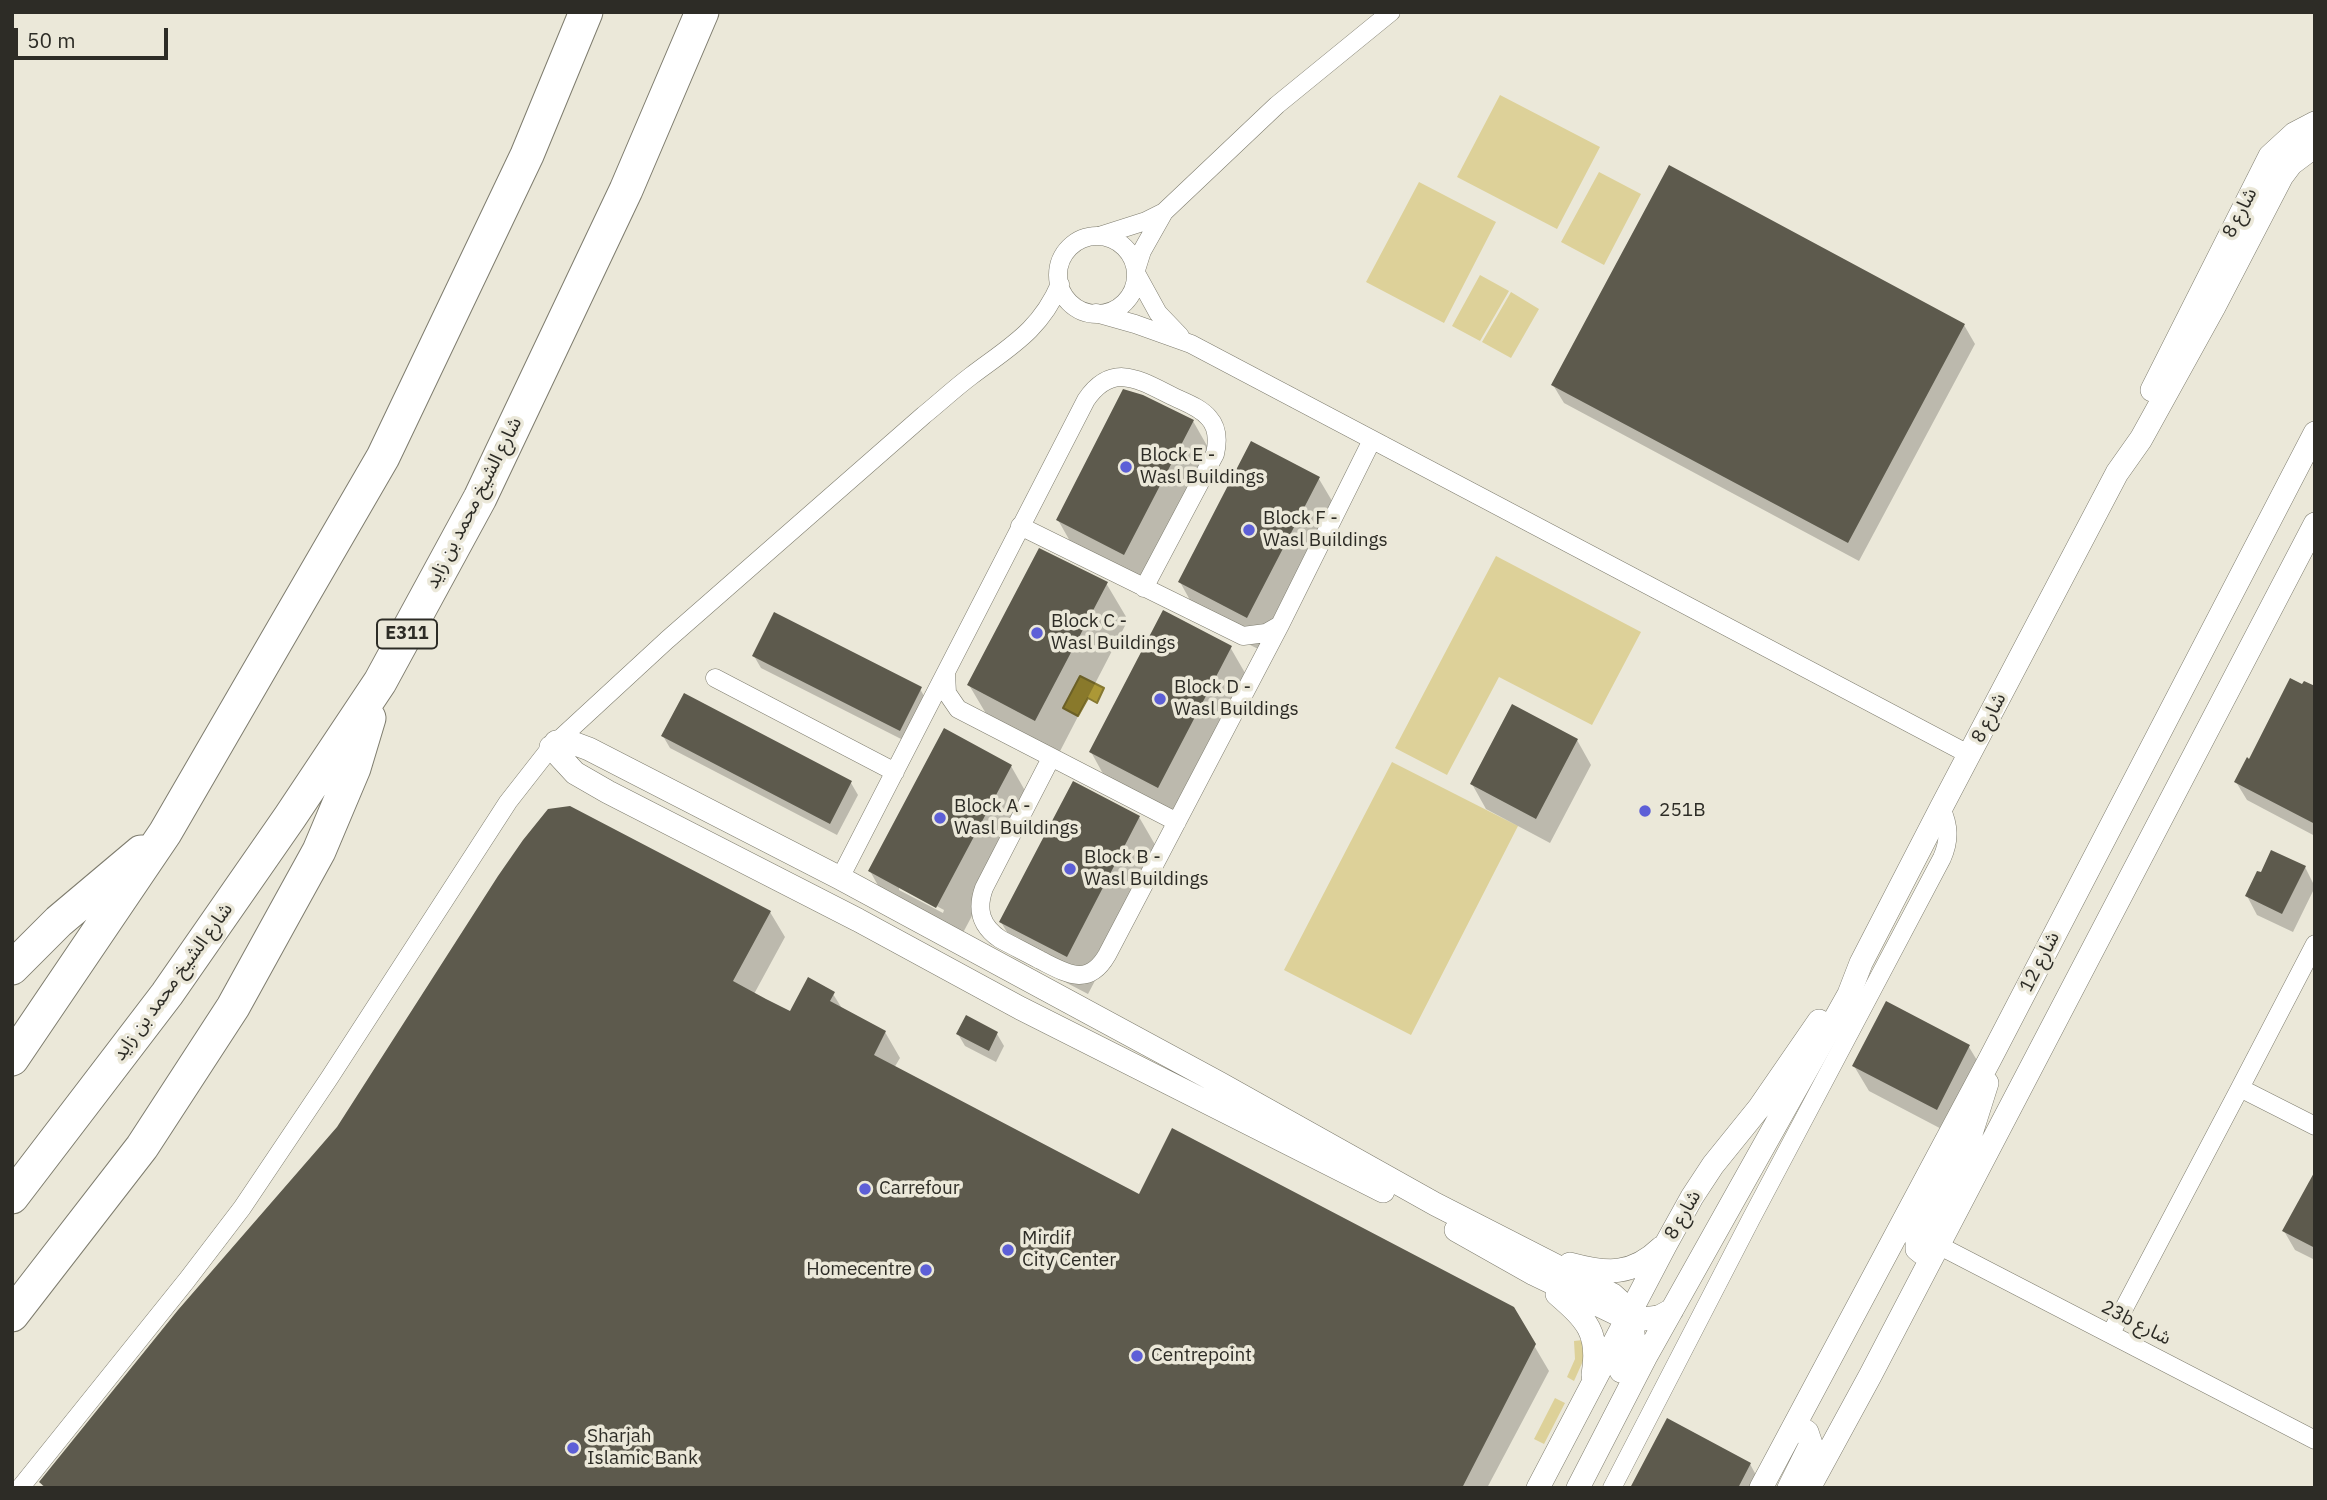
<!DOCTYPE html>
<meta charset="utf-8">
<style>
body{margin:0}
#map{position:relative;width:2327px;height:1500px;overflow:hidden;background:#ebe8d9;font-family:"IBM Plex Sans",sans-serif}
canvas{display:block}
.frame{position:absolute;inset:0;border:14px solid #2d2c26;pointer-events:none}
.scale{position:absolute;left:14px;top:28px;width:154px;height:32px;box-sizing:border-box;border:4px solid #2d2c26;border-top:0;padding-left:9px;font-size:21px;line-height:24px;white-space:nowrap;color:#2d2c26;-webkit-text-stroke:5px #ebe8d9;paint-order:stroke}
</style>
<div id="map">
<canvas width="2327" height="1500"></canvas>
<div class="frame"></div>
<div class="scale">50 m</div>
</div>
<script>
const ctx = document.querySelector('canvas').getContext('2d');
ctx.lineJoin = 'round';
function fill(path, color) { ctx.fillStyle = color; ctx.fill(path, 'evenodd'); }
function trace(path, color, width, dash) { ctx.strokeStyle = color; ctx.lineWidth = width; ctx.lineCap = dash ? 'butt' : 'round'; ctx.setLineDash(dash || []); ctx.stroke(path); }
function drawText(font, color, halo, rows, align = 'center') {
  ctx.font = font + ' "IBM Plex Sans","Noto Sans Arabic",sans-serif'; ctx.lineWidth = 7; ctx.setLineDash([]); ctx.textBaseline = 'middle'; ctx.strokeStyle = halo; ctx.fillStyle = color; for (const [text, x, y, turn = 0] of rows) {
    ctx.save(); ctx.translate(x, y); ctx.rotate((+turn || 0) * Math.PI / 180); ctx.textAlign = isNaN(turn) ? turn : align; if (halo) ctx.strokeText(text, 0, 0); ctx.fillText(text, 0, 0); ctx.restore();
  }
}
fill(new Path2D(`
 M1500 95 1600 147 1557 229 1457 177Z
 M1599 172 1641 194 1604 265 1561 242Z
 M1419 182 1496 222 1444 323 1366 282Z
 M1480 275 1509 291 1480 341 1452 326Z
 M1511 292 1539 309 1511 358 1482 342Z
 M1496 556 1641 632 1592 725 1499 677 1447 775 1395 748Z
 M1392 762 1518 826 1411 1035 1284 970Z
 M1583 1340V1361L1574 1381 1567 1377 1575 1359 1574 1341Z
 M1555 1398 1565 1403 1544 1444 1534 1439Z`), '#ddd199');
const water = new Path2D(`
 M1080 676 1104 688 1097 703 1088 698 1078 716 1063 708Z`);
fill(water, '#ac9836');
trace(water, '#867831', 2);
fill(new Path2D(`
 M1964 325 1975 344 1859 561 1564 403 1553 385Z
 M1193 421 1214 458 1146 591 1079 557 1058 520Z
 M1319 479 1341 516 1268 654 1201 620 1180 582Z
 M1106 583 1128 620 1057 757 991 722 969 685Z
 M1230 647 1252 685 1179 824 1112 790 1091 752Z
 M754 656 920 689 927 701 907 742 761 668Z
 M2315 689V836L2247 800 2236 782 2250 761Z
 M663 736 851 783 858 795 837 835 670 748Z
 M1577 740 1591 765 1550 843 1486 809 1472 784Z
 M1011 766 1032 803 957 944 891 909 870 871ZM899 886 944 910 943 913 899 890Z
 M1139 817 1161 855 1088 994 1023 960 1001 922Z
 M2305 867 2315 887 2293 932 2257 915 2247 896Z
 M770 912 785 937 754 994 790 1014 833 994 843 1010 885 1032 900 1058 894 1068 1140 1196 1512 1308 1549 1371 1487 1488H44L41 1483Z
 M1887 1003 1969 1047 1984 1072 1951 1134 1869 1091 1854 1066Z
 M958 1034H997L1004 1046 996 1062 965 1046Z
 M2315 1183V1260L2295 1250 2284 1231Z
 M1750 1464 1763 1488H1631Z`), '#0003');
fill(new Path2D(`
 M1669 165 1965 324 1848 543 1551 385Z
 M1123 389 1143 395 1194 420 1124 555 1056 520Z
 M1251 441 1320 477 1247 618 1178 582Z
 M1039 548 1108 582 1035 721 967 685Z
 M1163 610 1232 646 1158 788 1089 752Z
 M774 612 922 687 900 731 752 656Z
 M2290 678 2302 684 2304 681 2315 686V824L2234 782 2247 757 2249 759Z
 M684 693 852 781 830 824 661 736Z
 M1512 704 1578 739 1536 819 1470 784Z
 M944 728 1012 765 936 908 868 871Z
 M1073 781 1140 816 1067 957 999 922Z
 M570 806 771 911 733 981 766 999 790 1011 808 977 835 992 830 1001 886 1031 874 1055 1139 1194 1172 1128 1514 1307 1536 1344 1462 1488H46L39 1482 178 1310 337 1127 498 876 523 840 548 809Z
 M2271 850 2306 866 2282 914 2245 896 2257 871 2261 872Z
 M1886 1001 1970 1045 1937 1110 1852 1066Z
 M966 1015 998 1032 989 1051 956 1034Z
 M2315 1171V1248L2282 1231Z
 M1667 1418 1751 1463 1738 1488H1630Z`), '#5d5a4d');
const minor = new Path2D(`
 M1099 236 1146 221 1164 212
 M1058 275a39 39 0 1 1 78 0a39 39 0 1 1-78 0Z
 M1136 270 1142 251 1164 212 1277 105 1391 12
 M1136 273 1158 313 1180 336
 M1096 313 1135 324 1191 344 1970 755
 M1020 526 1243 636 1266 633 1280 625
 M946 674 947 693 958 709 1177 822
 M715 678 895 772
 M1051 758 984 888C976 910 981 926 1000 939 1013 946 1027 953 1040 960 1066 973 1088 988 1107 955L1280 625 1372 440
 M840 878 1086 400C1112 362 1138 379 1172 396 1184 402 1200 407 1209 418 1218 428 1218 441 1215 454L1144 588
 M2315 944 2240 1088 2315 1126
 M1938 1245 2315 1440
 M2111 1333 2240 1088
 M20 1488 187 1280 242 1208 330 1077 508 802 551 747 667 640 924 415C940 402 955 388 971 376 1009 347 1040 331 1060 284
 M1612 1488 1751 1219 1942 858C1950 840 1949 825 1941 808`);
const tertiary = new Path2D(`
 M2152 390 2270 156 2294 134 2315 123
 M556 742 573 743 589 749 840 878 1219 1083 1435 1204 1613 1295C1622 1302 1625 1308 1629 1318 1638 1340 1632 1352 1621 1371
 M551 747 575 773 608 792 858 920 1020 1008 1383 1191
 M1456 1230 1534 1274 1617 1314 1644 1319 1659 1317 1672 1310
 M1934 1253H1922L1917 1249V1237L1970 1137 1987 1083
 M1570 1264C1607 1274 1632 1276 1661 1248
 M1557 1294C1587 1320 1600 1333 1593 1375
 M1538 1488 1666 1244 1692 1197 1713 1165 1759 1108 1819 1021
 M1578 1488 1645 1358 1849 994 1861 963 1941 808 2117 473 2141 439 2214 307 2282 176 2291 164 2315 146
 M1761 1488 1990 1059 2315 433
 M1789 1488 1811 1444 1807 1432 1796 1425
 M1809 1488 1870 1376 2315 524`);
const motorway = new Path2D(`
 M12 968 59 921 141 852
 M12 1059 165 833 383 457 527 155 586 12
 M12 1197 167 994 290 817 380 682 480 498 626 190 702 12
 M12 1315 142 1147 233 1007 319 851 354 768 369 718`);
trace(minor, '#7e7c6e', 19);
trace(tertiary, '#7e7c6e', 24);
trace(motorway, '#7e7c6e', 35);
trace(minor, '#fff', 18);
trace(tertiary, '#fff', 23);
trace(motorway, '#fff', 33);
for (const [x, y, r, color] of [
 [1126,467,7,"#5d5fd7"],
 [1249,530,7,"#5d5fd7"],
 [1037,633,7,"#5d5fd7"],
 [1160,699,7,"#5d5fd7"],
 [1645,811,7,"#5d5fd7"],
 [940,818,7,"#5d5fd7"],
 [1070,869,7,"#5d5fd7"],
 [865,1189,7,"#5d5fd7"],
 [1008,1250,7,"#5d5fd7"],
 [926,1270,7,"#5d5fd7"],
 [1137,1356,7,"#5d5fd7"],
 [573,1448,7,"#5d5fd7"]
]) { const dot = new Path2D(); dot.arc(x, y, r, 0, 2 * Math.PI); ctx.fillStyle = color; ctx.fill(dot); trace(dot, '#ebe8d9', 2.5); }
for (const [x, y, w] of [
 [407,634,60]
]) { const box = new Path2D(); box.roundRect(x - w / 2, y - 14.5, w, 29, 5); ctx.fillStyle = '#ebe8d9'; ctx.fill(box); trace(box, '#2d2c26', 2); }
drawText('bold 18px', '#2d2c26', null, [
 ["E311",407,634]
]);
drawText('19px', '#2d2c26', '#ebe8d9', [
 ["شارع 8",2240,213,-63],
 ["شارع الشيخ محمد بن زايد",474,503,-63],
 ["شارع 8",1989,718,-63],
 ["شارع 12",2040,962,-63],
 ["شارع الشيخ محمد بن زايد",173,982,-54],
 ["شارع 8",1683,1215,-60],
 ["23b شارع",2136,1323,27]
]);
drawText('19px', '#2d2c26', '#ebe8d9', [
 ["Block E -",1140,456],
 ["Wasl Buildings",1140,478],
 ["Block F -",1263,519],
 ["Wasl Buildings",1263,541],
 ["Block C -",1051,622],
 ["Wasl Buildings",1051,644],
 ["Block D -",1174,688],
 ["Wasl Buildings",1174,710],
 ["Block A -",954,807],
 ["Wasl Buildings",954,829],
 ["251B",1659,811],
 ["Block B -",1084,858],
 ["Wasl Buildings",1084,880],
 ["Carrefour",879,1189],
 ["Mirdif",1022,1239],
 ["City Center",1022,1261],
 ["Homecentre",912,1270,"right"],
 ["Centrepoint",1151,1356],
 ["Sharjah",587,1437],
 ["Islamic Bank",587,1459]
], 'left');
</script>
